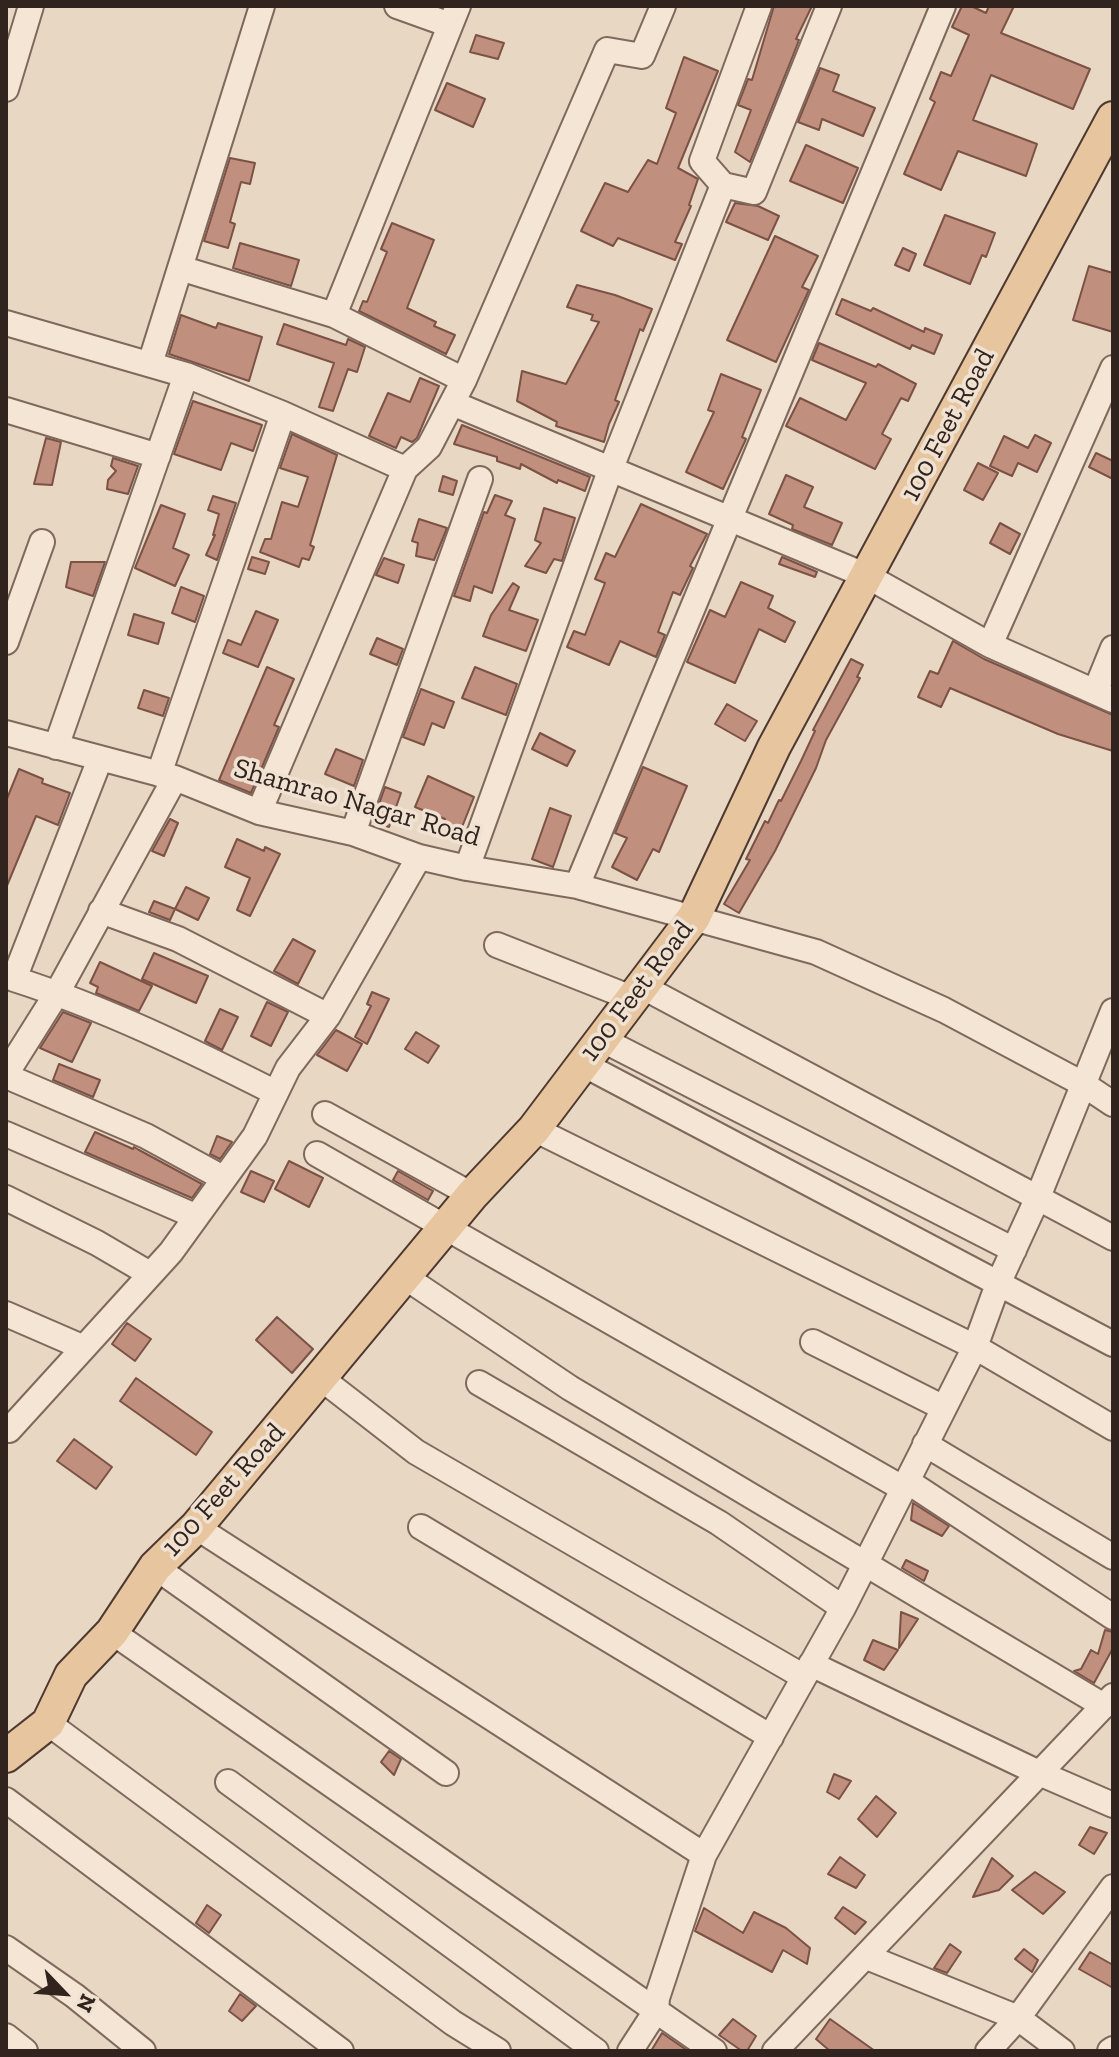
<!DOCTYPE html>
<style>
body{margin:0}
#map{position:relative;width:1119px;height:2057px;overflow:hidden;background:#e7d7c3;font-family:"Zilla Slab",serif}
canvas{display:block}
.frame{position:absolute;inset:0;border:8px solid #31241e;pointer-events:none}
.north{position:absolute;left:24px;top:1953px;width:80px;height:80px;-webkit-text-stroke:6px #f0e2d2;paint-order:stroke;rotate:115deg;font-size:22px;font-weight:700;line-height:32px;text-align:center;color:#31241e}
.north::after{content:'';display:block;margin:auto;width:28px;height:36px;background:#31241e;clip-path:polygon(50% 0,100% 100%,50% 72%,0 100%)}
</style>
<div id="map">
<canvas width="1119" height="2057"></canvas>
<div class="frame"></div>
<div class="north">N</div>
</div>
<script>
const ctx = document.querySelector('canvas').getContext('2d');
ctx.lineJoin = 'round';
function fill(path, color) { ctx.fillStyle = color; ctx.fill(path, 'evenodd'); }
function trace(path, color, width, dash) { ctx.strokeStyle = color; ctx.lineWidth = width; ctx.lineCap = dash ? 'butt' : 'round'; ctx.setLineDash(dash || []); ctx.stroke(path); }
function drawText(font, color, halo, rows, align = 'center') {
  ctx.font = font + ' "Zilla Slab",serif'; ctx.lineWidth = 7; ctx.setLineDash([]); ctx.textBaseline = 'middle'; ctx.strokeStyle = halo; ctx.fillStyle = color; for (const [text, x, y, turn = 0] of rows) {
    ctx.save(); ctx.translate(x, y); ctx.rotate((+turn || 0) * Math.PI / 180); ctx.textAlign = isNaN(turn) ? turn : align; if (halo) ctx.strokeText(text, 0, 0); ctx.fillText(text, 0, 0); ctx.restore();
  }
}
const building = new Path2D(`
 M774 6H812L796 39 799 40 792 58 750 162 735 152 751 110 738 105 748 79 752 80Z
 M962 6H971L986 13 989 6H1014L1001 33 1090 69 1073 109 991 75 973 120 1037 144 1026 176 958 151 941 190 904 174 935 102 930 99 941 72 951 76 969 35 952 27Z
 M476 35 504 43 498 59 470 52Z
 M684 57 718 71 678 168 698 179 689 205 691 206 675 242 682 244 675 260 618 238 613 246 581 231 605 183 628 192 648 160 657 164 676 113 666 108Z
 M820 68 839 75 833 91 875 108 863 136 822 119 819 130 798 122Z
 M447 83 485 99 473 127 435 110Z
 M806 145 858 168 843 203 790 181Z
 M230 158 255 163 250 184 241 182 230 222 235 224 228 248 204 241Z
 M735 203 758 206 779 216 768 240 726 222Z
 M945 215 995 233 986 257 982 255 970 284 924 265Z
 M392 223 434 240 407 308 436 322 434 326 455 335 446 354 359 311 363 301 367 302 387 252 381 249Z
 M775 236 818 256 802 287 809 290 776 362 727 340Z
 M240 243 299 260 291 286 233 268Z
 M903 248 916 254 909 271 895 265Z
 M1089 266 1113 273V332L1073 320Z
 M577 285 615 295 652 309 643 331 640 329 615 400 619 402 609 424 604 442 556 426 557 422 517 401 522 371 566 384 599 322 591 320 593 315 567 307Z
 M842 299 871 311 873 308 924 332 925 328 942 335 934 354 912 345 910 349 836 314Z
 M181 315 216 328 218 323 262 337 249 381 169 354Z
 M284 324 346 345 348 339 365 347 357 372 348 369 333 411 319 407 334 363 277 344Z
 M819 343 876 367 878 364 916 384 908 401 901 398 882 434 891 439 875 469 786 426 800 398 846 420 866 383 812 360Z
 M721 374 761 390 742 437 746 439 723 489 686 472 714 412 708 410Z
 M420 378 439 386 417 438 412 442 401 437 396 448 369 436 388 393 410 402Z
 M193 401 262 425 253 451 231 443 221 470 174 454Z
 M462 425 590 477 585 491 558 480 557 483 521 464 520 469 497 461V457L454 444Z
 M292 434 337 455 310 545 314 547 309 560 302 558 299 567 260 552 265 539H271L282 502 298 507 308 477 280 468Z
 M1035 435 1051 443 1037 472 1018 463 1012 476 990 466 1004 436 1028 448Z
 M46 438 61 442 52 485 34 484Z
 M1096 453 1113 461V479L1089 467Z
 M113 458 138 466 128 494 107 489 108 480 116 471 111 466Z
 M978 463 998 473 983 500 964 490Z
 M786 475 813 487 804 507 842 523 832 545 792 529 793 525 769 514Z
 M443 476 457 481 453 495 439 491Z
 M495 495 512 501 505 515 515 519 492 593 474 586 470 601 454 596 484 512 487 513Z
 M213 496 236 503 217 560 206 555 215 535H213L219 514 208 510Z
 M641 504 707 534 690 566 693 568 680 595 673 592 658 632 665 635 656 657 620 641 609 665 567 647 574 631 585 635 605 583 595 579 606 553 615 557Z
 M161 505 185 514 173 548 189 555 175 586 135 568Z
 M544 508 575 518 562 561 554 559 546 573 525 566 541 543 535 540Z
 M419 519 447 528 434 560 416 556 418 543 412 541Z
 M1000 523 1020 534 1010 554 990 543Z
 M252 557 269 562 265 574 248 569Z
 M782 557 817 572 815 577 779 564Z
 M384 558 404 565 398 583 376 575Z
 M71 562H105L93 596 66 587Z
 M741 582 773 596 768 608 795 622 785 642 759 629 735 683 687 662 710 610 725 617Z
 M513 583 519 587 509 610 538 620 526 651 483 636 491 615Z
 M181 587 204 596 195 622 172 613Z
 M256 611 278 620 258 667 223 653 228 640 241 645Z
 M134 614 164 623 158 644 128 635Z
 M377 638 403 649 397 665 370 654Z
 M953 641 984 659 1113 715V751L1058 734 950 688 941 707 918 697 930 671 938 674Z
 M851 659 863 665 857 677 860 678 826 740 816 768 775 851 739 913 724 904 750 860 746 859 765 821 768 823 779 800 781 801 801 761 815 731 813 730Z
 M267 667 294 679 274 725 279 727 251 793 219 780Z
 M475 667 517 684 506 715 462 698Z
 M421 689 454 702 444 728 432 723 424 745 403 737Z
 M144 690 169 698 163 716 138 708Z
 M727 704 757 721 745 741 715 724Z
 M540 733 575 751 567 766 532 749Z
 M336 749 363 760 354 786 325 774Z
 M643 767 687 786 659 852 653 849 637 880 612 867 627 838 615 833Z
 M19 769 43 779 42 783 70 793 58 825 36 816 6 888V801Z
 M428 776 474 797 460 832 443 825 445 819 415 807Z
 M385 787 401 793 389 827 373 821Z
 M550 808 571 816 553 867 532 859Z
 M170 819 178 823 164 856 152 851Z
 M237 839 264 851 265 847 280 854 250 916 237 910 250 878 225 867Z
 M186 887 209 898 198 920 175 909Z
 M154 901 175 909 170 920 149 912Z
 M293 939 315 951 298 984 274 971Z
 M154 953 208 976 196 1003 142 979Z
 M100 962 152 986 139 1011 96 993 98 987 90 983Z
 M372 992 389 999 367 1044 355 1037 371 1006 367 1004Z
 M267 1002 288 1012 271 1046 251 1036Z
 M220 1009 238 1017 222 1050 205 1041Z
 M63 1012 91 1023 72 1062 40 1048Z
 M336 1030 362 1044 347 1071 317 1055Z
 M416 1032 439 1046 428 1063 405 1049Z
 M59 1064 100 1080 93 1097 53 1080Z
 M95 1132 133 1149 134 1147 139 1150 202 1184 192 1198 85 1152Z
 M217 1136 232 1142 220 1159 210 1154Z
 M289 1161 323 1178 309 1207 275 1189Z
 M251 1171 274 1181 264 1202 241 1192Z
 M398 1171 433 1191 428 1200 393 1180Z
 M277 1317 313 1349 292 1373 256 1340Z
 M127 1323 151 1339 135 1361 112 1344Z
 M136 1378 212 1432 196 1455 120 1401Z
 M74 1439 112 1467 96 1489 57 1461Z
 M913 1503 949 1526 942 1536 911 1520Z
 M906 1560 928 1571 924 1581 902 1568Z
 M901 1612 918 1619 899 1648Z
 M1105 1630 1113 1632V1648L1094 1683 1074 1671 1081 1669 1091 1650 1098 1654Z
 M873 1640 898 1650 884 1670 864 1660Z
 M389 1751 401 1759 394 1775 381 1762Z
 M834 1774 851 1781 839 1799 827 1792Z
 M876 1796 896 1813 877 1837 858 1819Z
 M1090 1827 1107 1833 1094 1854 1079 1845Z
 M840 1857 865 1875 856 1888 828 1874Z
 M992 1858 1013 1876 999 1890 973 1897Z
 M1035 1872 1065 1892 1043 1914 1012 1890Z
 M207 1905 221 1915 209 1933 196 1923Z
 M843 1907 866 1922 855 1934 835 1918Z
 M704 1908 743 1933 754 1912 786 1928 810 1948 807 1964 783 1950 772 1972 695 1931Z
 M950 1944 961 1952 947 1973 934 1968Z
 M1024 1949 1038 1960 1032 1972 1015 1959Z
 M1090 1952 1113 1965V1988L1079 1969Z
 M240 1994 256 2006 242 2021 229 2011Z
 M733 2019 756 2036 747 2051H742L719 2035Z
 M830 2019 875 2051H830L816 2039Z
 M662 2033 688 2051H651Z`);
fill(building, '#c18f7e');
trace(building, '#7b5245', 2);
const minor = new Path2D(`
 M397 6 450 25
 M458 6 334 315 464 380
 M6 89 31 6
 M723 185 702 161 759 6
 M180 268 334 315
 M6 323 186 375
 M150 364 262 6
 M452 403 867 576 990 645 1113 700
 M6 410 158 456
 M6 642 42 542
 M990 645 1113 368
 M1095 692 1113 648
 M6 733 175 778 259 812 353 833 419 857 467 868 577 886 816 952 944 1010 1083 1084 1113 1104
 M56 747 186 375 283 414 405 469
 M100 759 14 979C105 1008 191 1050 276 1093
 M159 774 283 414
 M259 812 405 469 429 447 464 380 607 50 642 56 663 6
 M353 833 480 479
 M467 868 611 468 723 185 754 192 829 6
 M577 886 943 6
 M101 911 178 939 328 1016
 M497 945 634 999
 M643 987 1113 1238
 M601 1039 1014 1250
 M581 1063 1113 1344
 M6 1074 57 993 175 778
 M6 1076 146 1136 223 1178
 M325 1114 472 1195
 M534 1129 975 1347 1113 1428
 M6 1134 195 1216
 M317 1154 904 1489
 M6 1198 97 1243 150 1274
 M405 1277 570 1388 1104 1706
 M6 1314 82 1347
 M813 1342 942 1407
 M322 1379 416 1452 804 1677
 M479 1383 719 1523 843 1608
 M9 1430 171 1252 255 1136 288 1068 328 1016 419 857
 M925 1444 1113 1557
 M907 1481 1113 1617
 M196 1527 704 1855
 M421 1527 771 1737
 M155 1567 446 1773
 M112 1632 714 2051
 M811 1664 1039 1773 1113 1805
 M48 1723 453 2023 498 2051
 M228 1782 596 2051
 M6 1800 341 2051
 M6 1948 75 1996 143 2051
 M867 1957 1018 2018 1062 2051
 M6 2036 25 2051
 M630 2051 656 2011 657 1998 704 1855 843 1608 975 1347 998 1284 1038 1197 1113 1011
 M775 2051 1113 1696
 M988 2051 1018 2018 1113 1887
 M1110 2051 1113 2049`);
const major = new Path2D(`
 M6 1756 48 1723 71 1675 112 1632 155 1567 196 1527 472 1195 534 1129 694 917 774 747 1113 118`);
trace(minor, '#7f695c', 28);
trace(major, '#4e3930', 36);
trace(minor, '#f4e5d5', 24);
trace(major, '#e6c59f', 32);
drawText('28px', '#31241e', '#f0e2d2', [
 ["100 Feet Road",948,425,-62],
 ["Shamrao Nagar Road",357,803,16],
 ["100 Feet Road",637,991,-53],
 ["100 Feet Road",224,1490,-48]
]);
</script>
